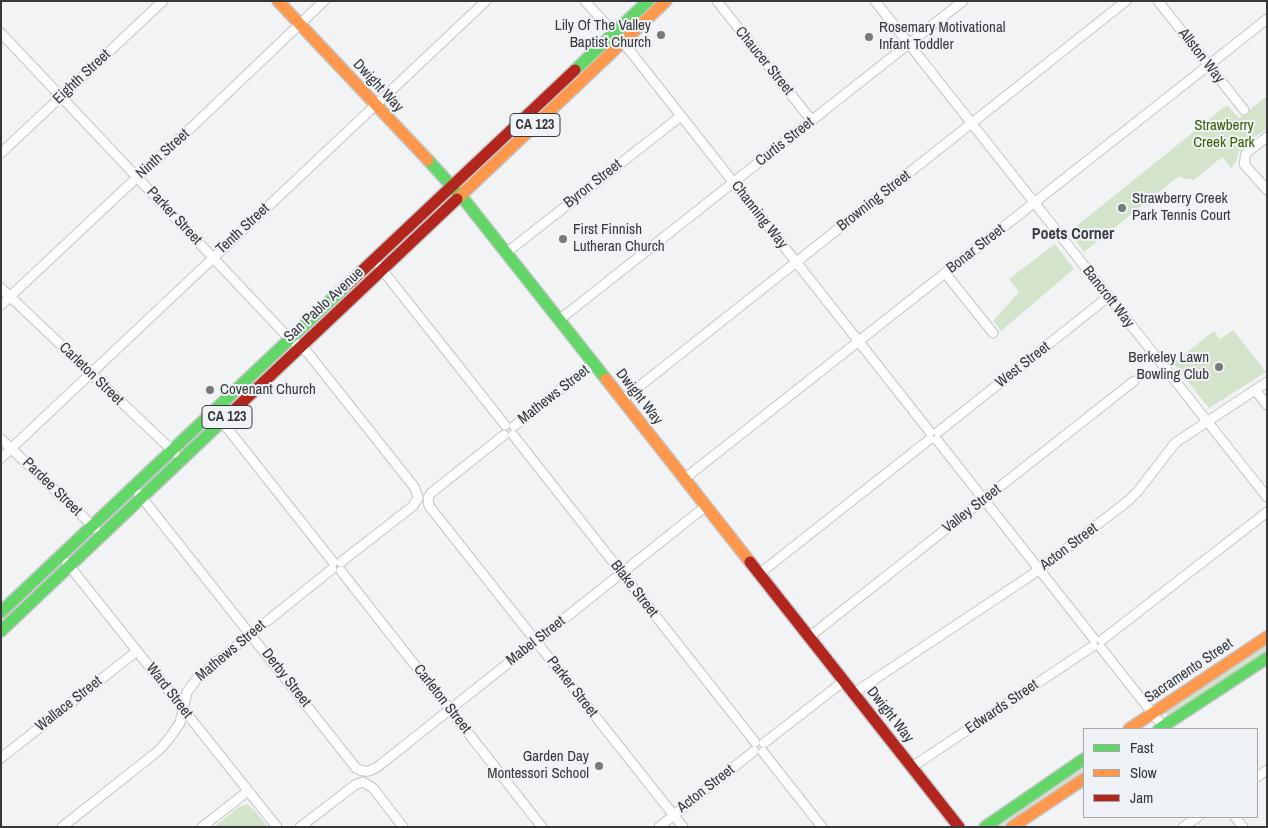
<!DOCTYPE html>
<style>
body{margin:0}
#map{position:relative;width:1268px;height:828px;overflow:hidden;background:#f1f3f5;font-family:"Archivo Narrow",sans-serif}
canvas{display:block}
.frame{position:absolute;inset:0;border:2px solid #37383a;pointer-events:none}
.legend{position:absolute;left:1083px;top:728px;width:175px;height:90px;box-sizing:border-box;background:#eff2f7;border:1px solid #a5a8ab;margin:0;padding:6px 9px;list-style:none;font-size:15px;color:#37383a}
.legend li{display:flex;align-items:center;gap:10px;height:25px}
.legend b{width:25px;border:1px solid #a5a8ab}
</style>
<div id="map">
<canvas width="1268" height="828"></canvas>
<div class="frame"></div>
<ul class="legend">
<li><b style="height:6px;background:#63d668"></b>Fast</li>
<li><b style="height:6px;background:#ff974d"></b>Slow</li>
<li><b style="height:6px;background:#b3261e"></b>Jam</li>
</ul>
</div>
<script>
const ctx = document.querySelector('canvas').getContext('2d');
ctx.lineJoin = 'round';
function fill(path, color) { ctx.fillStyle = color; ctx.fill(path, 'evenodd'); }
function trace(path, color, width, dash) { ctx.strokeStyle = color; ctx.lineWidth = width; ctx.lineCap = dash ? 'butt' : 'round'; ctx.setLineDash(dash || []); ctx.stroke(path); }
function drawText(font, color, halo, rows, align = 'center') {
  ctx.font = font + ' "Archivo Narrow",sans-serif'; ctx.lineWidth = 4; ctx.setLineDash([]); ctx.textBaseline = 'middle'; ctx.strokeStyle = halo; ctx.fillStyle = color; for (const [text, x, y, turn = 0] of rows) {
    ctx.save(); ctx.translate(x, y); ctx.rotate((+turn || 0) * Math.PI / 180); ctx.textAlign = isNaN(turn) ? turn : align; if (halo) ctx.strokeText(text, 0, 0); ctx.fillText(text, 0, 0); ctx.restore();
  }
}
fill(new Path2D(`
 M1267 96V129C1259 135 1244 141 1240 150 1235 158 1239 161 1231 168L1222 157 1194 180 1182 178 1179 176 1084 252 1069 232 1227 105 1239 118Z
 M1055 244 1074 269 1001 331 993 321 1019 292 1009 279Z
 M1233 330 1266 372 1209 408 1173 363 1214 331 1220 339Z
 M1267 641V652L1170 717 1164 711Z
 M1084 763V774L1002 827H998L1015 815 1026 804Z
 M247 804 255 811 268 827H214L239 807Z`), '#d4e4ca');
const street = new Path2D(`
 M585 1 630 51 930 432
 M717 1 812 121
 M875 1 1267 497
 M1158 1 1244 110
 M1 33 284 333 308 353 415 488 418 498 413 506 341 562
 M1267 137 1246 153 1244 164 1267 190
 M1 153 163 1
 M506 253 681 116
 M380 267 505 425
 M945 273 993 333
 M1 288 175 453
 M1 305 132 182 193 126 324 1
 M559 320 963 1
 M1255 390 1267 405
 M622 400 1126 1
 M220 419 333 562
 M514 426 593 364
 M938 432 1108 297
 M504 435 431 493 428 498 429 506 683 827
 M513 435 755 742
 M1 439 95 528
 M937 440 1094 639
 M1 458 486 1
 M684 479 1267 19
 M139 494 356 768C365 774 372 771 380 765L706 506
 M67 563 277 827
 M341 571 542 827
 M759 574 930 439
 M809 637 1134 381
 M1102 640 1267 512
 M1101 648 1165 729
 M854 693 1033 574 1128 501 1138 491 1175 443 1267 382
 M764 743 844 681
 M763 752 822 827
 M1 758 137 651
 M912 767 1093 646
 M1257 777 1267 770
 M1235 817 1243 827
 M62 827 158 751 168 740 180 723 187 692 199 676 332 569
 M202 827 248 791
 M300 827 355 785 363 782 373 788 403 827
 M659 827 754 751
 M1183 827 1198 817`);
const fast = new Path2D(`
 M575 70 648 1
 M428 160 466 202 606 379
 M1 612 348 284
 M1 631 234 410
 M1159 729 1267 658
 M985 827 1084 759`);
const slow = new Path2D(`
 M278 1 428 160
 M457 199 666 1
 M606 379 750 562
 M1129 729 1267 637
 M1012 827 1084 779`);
const jam = new Path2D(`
 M348 284 575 70
 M234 410 457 199
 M750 562 959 827`);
trace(street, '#c4c6c8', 11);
trace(fast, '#c4c6c8', 14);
trace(slow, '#c4c6c8', 14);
trace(jam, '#c4c6c8', 14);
trace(street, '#fdfdfe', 9);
trace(fast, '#63d668', 11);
trace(slow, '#ff974d', 11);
trace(jam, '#b3261e', 11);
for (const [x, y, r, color] of [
 [661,35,5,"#78797b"],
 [869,37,5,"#78797b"],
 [1122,208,5,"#78797b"],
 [563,239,5,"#78797b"],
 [1219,367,5,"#78797b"],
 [210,390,5,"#78797b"],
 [599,766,5,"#78797b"]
]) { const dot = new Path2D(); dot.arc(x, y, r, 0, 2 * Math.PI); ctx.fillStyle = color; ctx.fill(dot); trace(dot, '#eff2f7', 2); }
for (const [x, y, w] of [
 [535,125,50],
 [227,417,50]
]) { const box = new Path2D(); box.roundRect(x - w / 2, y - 11.5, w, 23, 4); ctx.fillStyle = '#eff2f7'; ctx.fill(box); trace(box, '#37383a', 1); }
drawText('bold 14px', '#37383a', null, [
 ["CA 123",535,125],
 ["CA 123",227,417]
]);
drawText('15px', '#37383a', '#eff2f7', [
 ["Lily Of The Valley",651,26,"right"],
 ["Baptist Church",651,43,"right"],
 ["Rosemary Motivational",879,28],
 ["Infant Toddler",879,45],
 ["Strawberry Creek",1132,199],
 ["Park Tennis Court",1132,216],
 ["First Finnish",573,230],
 ["Lutheran Church",573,247],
 ["Berkeley Lawn",1209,358,"right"],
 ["Bowling Club",1209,375,"right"],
 ["Covenant Church",220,390],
 ["Garden Day",589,757,"right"],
 ["Montessori School",589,774,"right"]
], 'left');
drawText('15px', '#37383a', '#eff2f7', [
 ["Allston Way",1201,56,52],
 ["Chaucer Street",764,61,51],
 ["Eighth Street",82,77,-43],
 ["Dwight Way",378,86,47],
 ["Curtis Street",785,142,-38],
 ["Ninth Street",163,154,-42],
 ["Byron Street",593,184,-38],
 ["Browning Street",874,201,-38],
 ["Channing Way",759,215,52],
 ["Parker Street",174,216,47],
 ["Tenth Street",243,229,-43],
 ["Bonar Street",976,249,-38],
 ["Bancroft Way",1108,297,52],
 ["San Pablo Avenue",324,305,-43],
 ["West Street",1023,365,-38],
 ["Carleton Street",91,374,44],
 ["Mathews Street",554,395,-38],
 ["Dwight Way",639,397,52],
 ["Pardee Street",52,487,44],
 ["Valley Street",972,509,-38],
 ["Acton Street",1069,547,-37],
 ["Blake Street",634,589,52],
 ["Mabel Street",536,641,-38],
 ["Mathews Street",231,651,-40],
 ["Sacramento Street",1189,671,-34],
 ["Derby Street",286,678,52],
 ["Parker Street",572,687,52],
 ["Ward Street",169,691,52],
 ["Carleton Street",442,699,52],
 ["Wallace Street",69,704,-38],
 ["Edwards Street",1002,707,-34],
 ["Dwight Way",890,715,52],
 ["Acton Street",706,789,-38]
]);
drawText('15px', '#396003', '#eff2f7', [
 ["Strawberry",1224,126],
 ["Creek Park",1224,143]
]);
drawText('bold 16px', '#3e4044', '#eff2f7', [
 ["Poets Corner",1073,235]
]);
</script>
